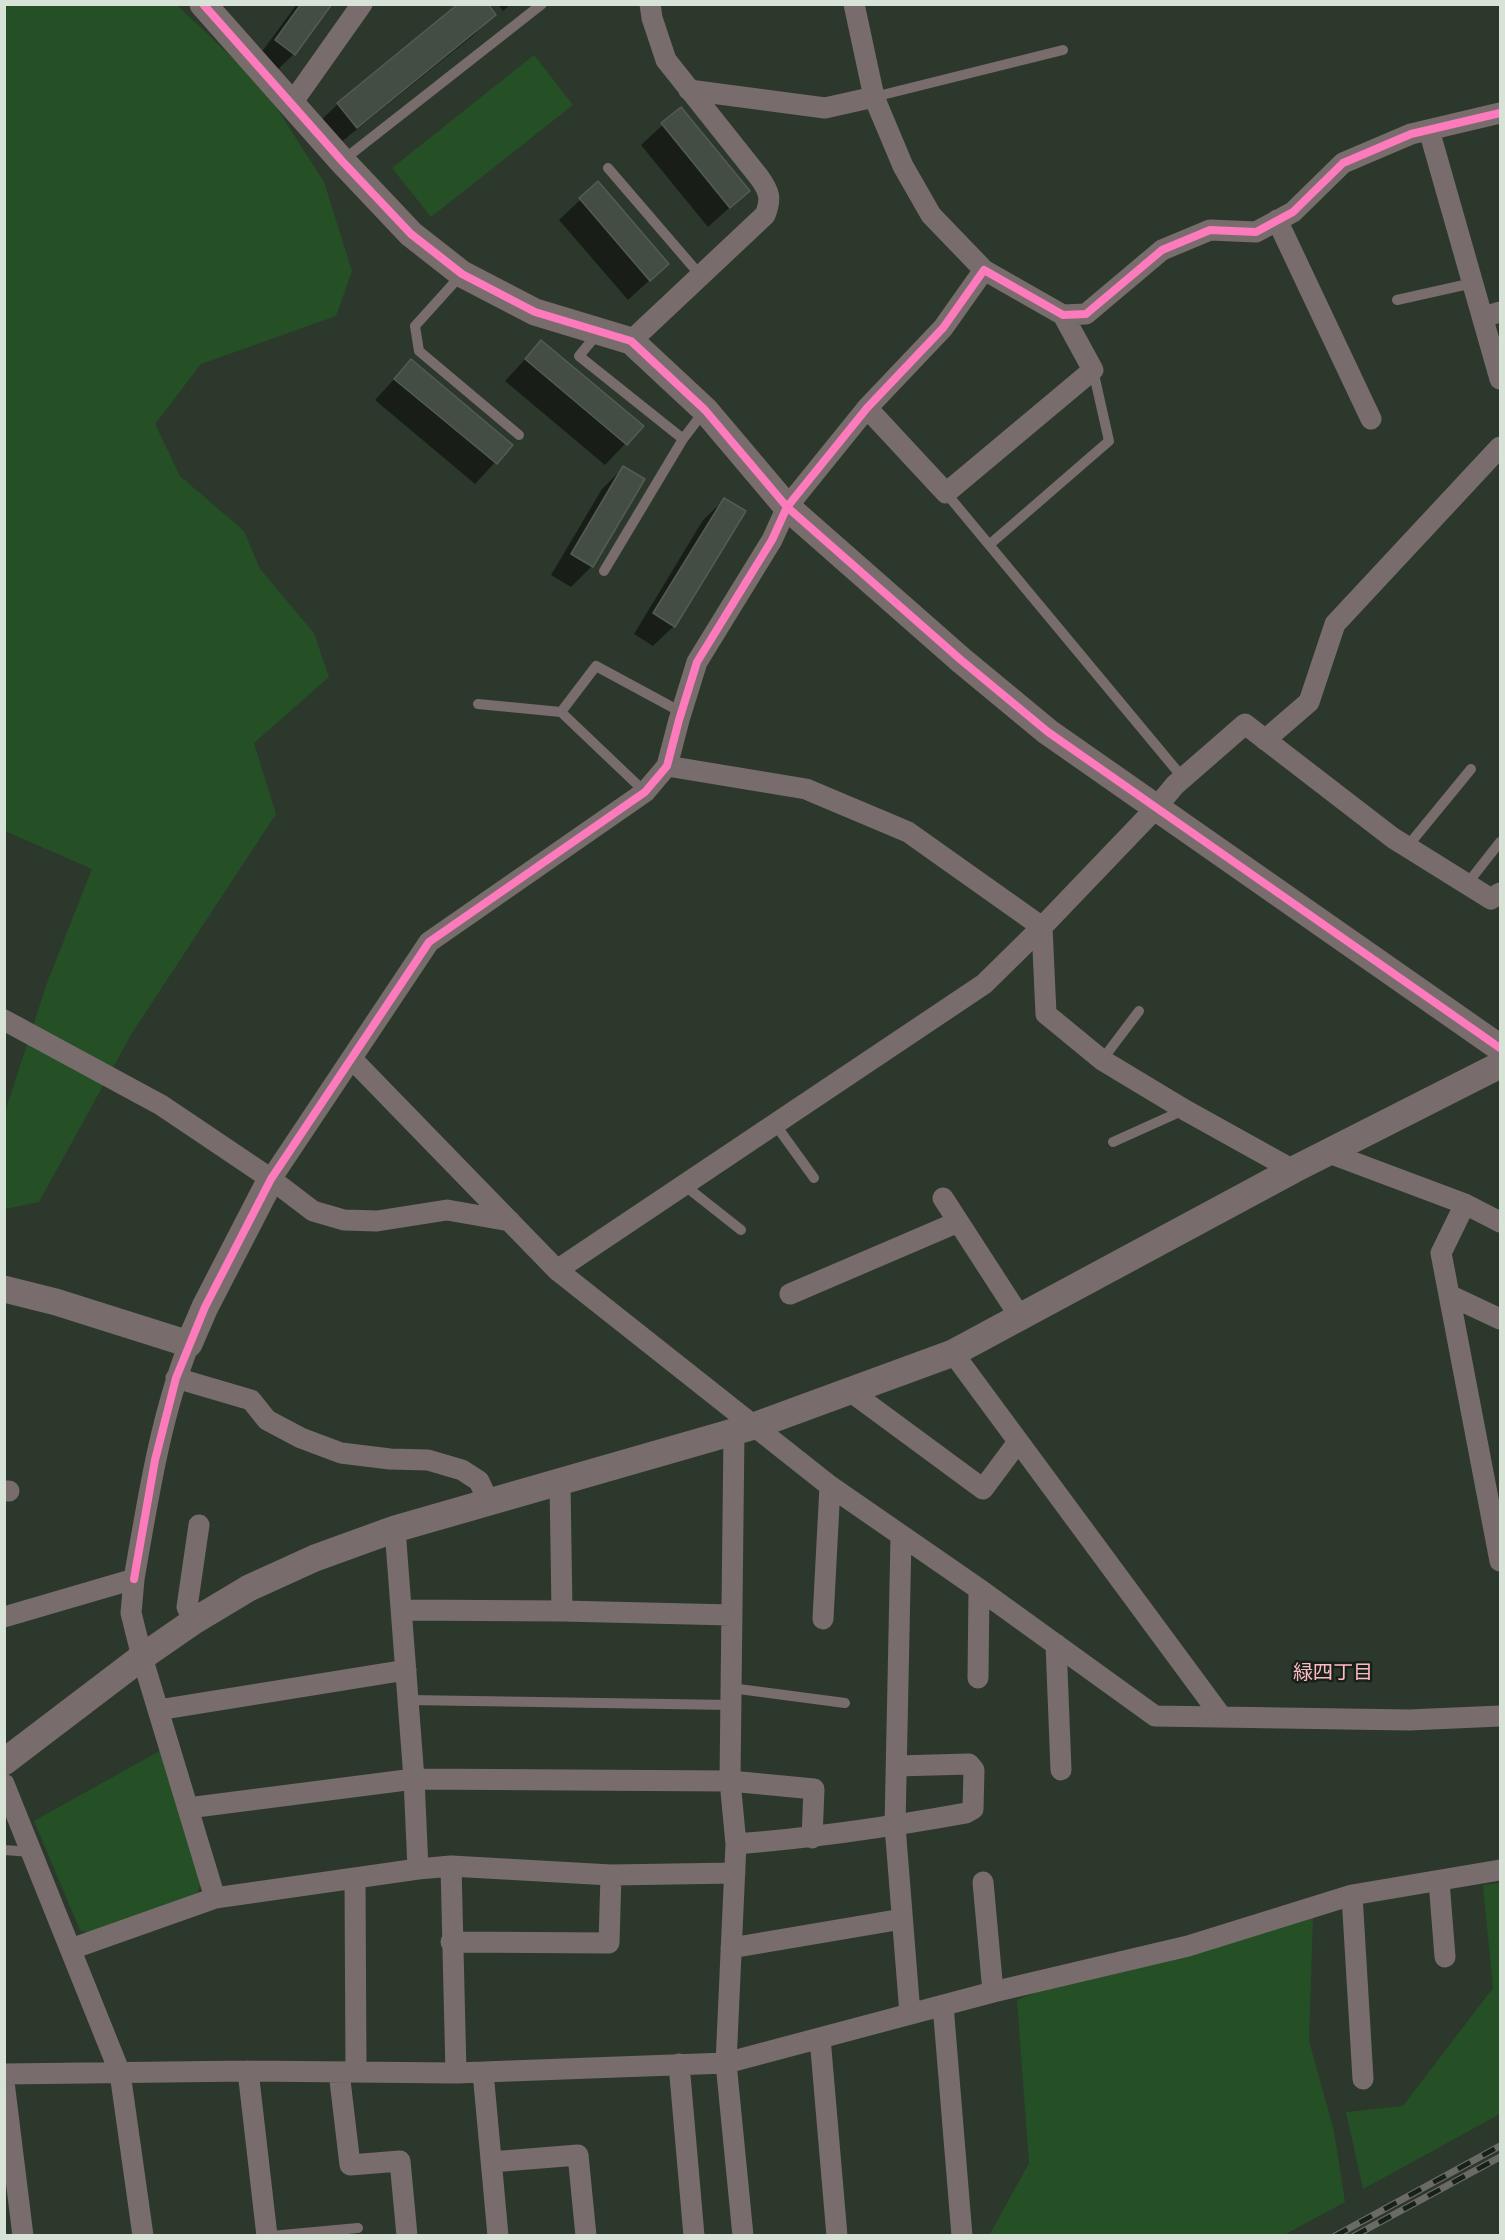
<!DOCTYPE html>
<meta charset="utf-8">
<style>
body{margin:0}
#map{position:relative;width:1505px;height:2240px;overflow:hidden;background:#2d382d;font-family:"IBM Plex Sans",sans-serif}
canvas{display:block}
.frame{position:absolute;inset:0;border:6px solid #d7e3d6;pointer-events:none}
</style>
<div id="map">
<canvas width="1505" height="2240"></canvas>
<div class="frame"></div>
</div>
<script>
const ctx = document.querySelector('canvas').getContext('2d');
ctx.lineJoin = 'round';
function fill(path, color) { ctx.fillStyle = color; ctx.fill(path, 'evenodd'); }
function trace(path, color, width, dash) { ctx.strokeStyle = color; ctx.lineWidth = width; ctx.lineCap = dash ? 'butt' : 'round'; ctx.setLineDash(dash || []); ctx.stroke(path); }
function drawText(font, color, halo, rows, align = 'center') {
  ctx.font = font + ' "IBM Plex Sans","Noto Sans JP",sans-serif'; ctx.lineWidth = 5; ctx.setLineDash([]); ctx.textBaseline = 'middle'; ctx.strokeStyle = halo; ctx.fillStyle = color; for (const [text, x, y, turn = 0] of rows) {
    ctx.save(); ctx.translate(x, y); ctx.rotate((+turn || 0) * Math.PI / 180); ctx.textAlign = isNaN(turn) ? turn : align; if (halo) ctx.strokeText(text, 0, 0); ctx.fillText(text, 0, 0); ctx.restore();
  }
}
fill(new Path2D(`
 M5 5H177L264 88 324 182 352 271 336 316 201 364 155 424 180 476 244 531 260 569 314 633 329 677 254 743 276 814 132 1033 39 1202 5 1209V1112L47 983 92 869 5 831Z
 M534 55 573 105 431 217 392 168Z
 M163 1749 201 1883 197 1893 91 1934 80 1930 34 1821Z
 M1500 1883V2114L1363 2189 1346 2112 1403 2106 1493 1988 1483 1885Z
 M1313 1916 1309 2041 1334 2131 1345 2202 1284 2235 989 2236 1029 2163 1017 2000 1102 1966Z`), '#254f25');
fill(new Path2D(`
 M297 4H330L294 54 273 74 255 61Z
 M460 4 494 14 474 35 335 147 317 124 338 104Z
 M498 4H511L503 11Z
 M680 109 748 191 708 227 641 145Z
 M598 183 667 264 628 300 559 220Z
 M541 342 642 426 605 465 505 381Z
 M411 361 511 445 475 484 375 400Z
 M623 468 592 566 571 587 551 575 602 489Z
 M724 500 674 626 653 646 634 634 703 520Z`), '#0007');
const building = new Path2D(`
 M301 4H332L295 55 275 40Z
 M458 4H488L496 15 357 128 337 103Z
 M681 107 750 191 730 208 661 123Z
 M598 181 669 264 650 281 579 198Z
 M541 340 644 426 627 445 525 359Z
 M411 359 513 445 497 464 394 379Z
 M623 466 645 479 593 567 571 554Z
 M724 498 746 511 675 627 653 613Z`);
fill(building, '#444d44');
trace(building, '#535c53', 1.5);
trace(new Path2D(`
 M874 97 1063 50
 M342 161 542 4
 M608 168 700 275
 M461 275 415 326 419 351 519 435
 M1397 300 1473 283
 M598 333 579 356 683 439 705 410
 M946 493 1183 778
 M989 545 1109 441 1093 370
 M604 571 683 439
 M478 704 561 712
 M645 792 561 712 596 666 681 712
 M1407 847 1471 769
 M1467 884 1500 842
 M1102 1060 1139 1011
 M775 1124 814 1178
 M1113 1142 1184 1110
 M684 1185 741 1230
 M731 1688 845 1703
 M408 1700 731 1705
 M4 1850 32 1852
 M271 2236 358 2228`), '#786d6c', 10);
trace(new Path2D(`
 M854 4 874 97
 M689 90 825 108 874 97 903 166 931 215 984 270
 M292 103 362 4
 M1429 130 1500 379
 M1277 220 1371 419
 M1483 317 1500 312
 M631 341 765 215C772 198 769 191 759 177L666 60 652 18 650 4
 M867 408 946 493 1093 370 1063 315
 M1265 740 1309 702 1335 624 1500 447
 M667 766 806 789 908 832 1042 927 1046 1014 1102 1060 1185 1110 1293 1170
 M4 1020 161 1105 271 1179 313 1211 344 1220 377 1221 447 1210 510 1221
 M352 1059 557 1270 830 1486 979 1589 1155 1716 1409 1720 1500 1716
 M1329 1153 1465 1204 1500 1222
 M271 1179 429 942 645 792 667 766 679 720 697 662 772 540 787 507 867 408 943 328 984 270 1063 315 1086 314 1162 250 1210 230 1256 232 1293 212 1343 163 1411 134 1500 113
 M943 1198 1020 1317
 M1465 1204 1441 1253 1500 1561
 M557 1270 984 984 1042 927 1155 809 1175 785 1245 724 1393 838 1491 899 1500 893
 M790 1294 958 1222
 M1449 1295 1500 1319
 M953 1353 1221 1716
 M176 1378 251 1400 267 1420 301 1438 341 1453 390 1459 428 1460 462 1470 479 1481 489 1503
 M850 1391 983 1489 1018 1442
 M734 1431 730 1781 736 1844 726 2063 743 2236
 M560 1482 562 1611 732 1615
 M4 1491H9
 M395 1529 414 1779 418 1869
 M901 1537 895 1826 910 2014
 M134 1579C148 1499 160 1419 189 1344
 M401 1610 562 1611
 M4 1617 134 1579 131 1613 142 1657 215 1898
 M823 1619 830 1486
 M194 1621 187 1607 199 1525
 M1056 1644 1061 1770
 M978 1678 979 1589
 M158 1710 406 1670
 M4 1784 120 2073 143 2236
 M188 1808 414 1779 730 1781 814 1789 812 1838
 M736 1844C813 1838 889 1827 966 1813L973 1809 974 1770 969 1764 897 1766
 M451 1866 456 2073
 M355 1878 356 2072
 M1439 1881 1445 1957
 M983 1882 993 1992
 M1352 1895 1363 2079
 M451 1942 609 1943 611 1875
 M731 1948 902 1919
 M71 1949 215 1898 418 1869 451 1866 611 1875 735 1873
 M943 2005 962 2236
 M820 2038 837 2236
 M679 2064 694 2236
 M248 2071 267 2236
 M339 2072 350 2165 400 2161 407 2236
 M483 2072 498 2236
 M4 2074 248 2071 456 2073 726 2063 993 1992 1188 1946 1352 1895 1500 1870
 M4 2082 23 2236
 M491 2162 578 2155 586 2236`), '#786d6c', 21);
trace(new Path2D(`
 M203 4 342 161 411 234 462 274 535 312 631 341 705 410 787 507 961 660 1048 732 1500 1048
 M4 1289 56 1302 189 1344 205 1307 271 1179
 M4 1762 142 1657 194 1621 249 1588 315 1558 395 1529 754 1426 953 1353 1293 1170 1500 1065`), '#786d6c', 27);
const rail = new Path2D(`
 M1335 2236 1500 2146
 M1354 2236 1500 2157`);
trace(rail, '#6b6b65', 7);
trace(rail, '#182118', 4.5, [14]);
trace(new Path2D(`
 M203 4 342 161 411 234 462 274 535 312 631 341 705 410 787 507 961 660 1048 732 1500 1048
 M134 1579 155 1460 176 1378 205 1307 271 1179 429 942 645 792 667 766 679 720 697 662 772 540 787 507 867 408 943 328 984 270 1063 315 1086 314 1162 250 1210 230 1256 232 1293 212 1343 163 1411 134 1500 113`), '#fd7abc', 8);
drawText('20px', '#febac4', '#182118', [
 ["緑四丁目",1333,1673]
]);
</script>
